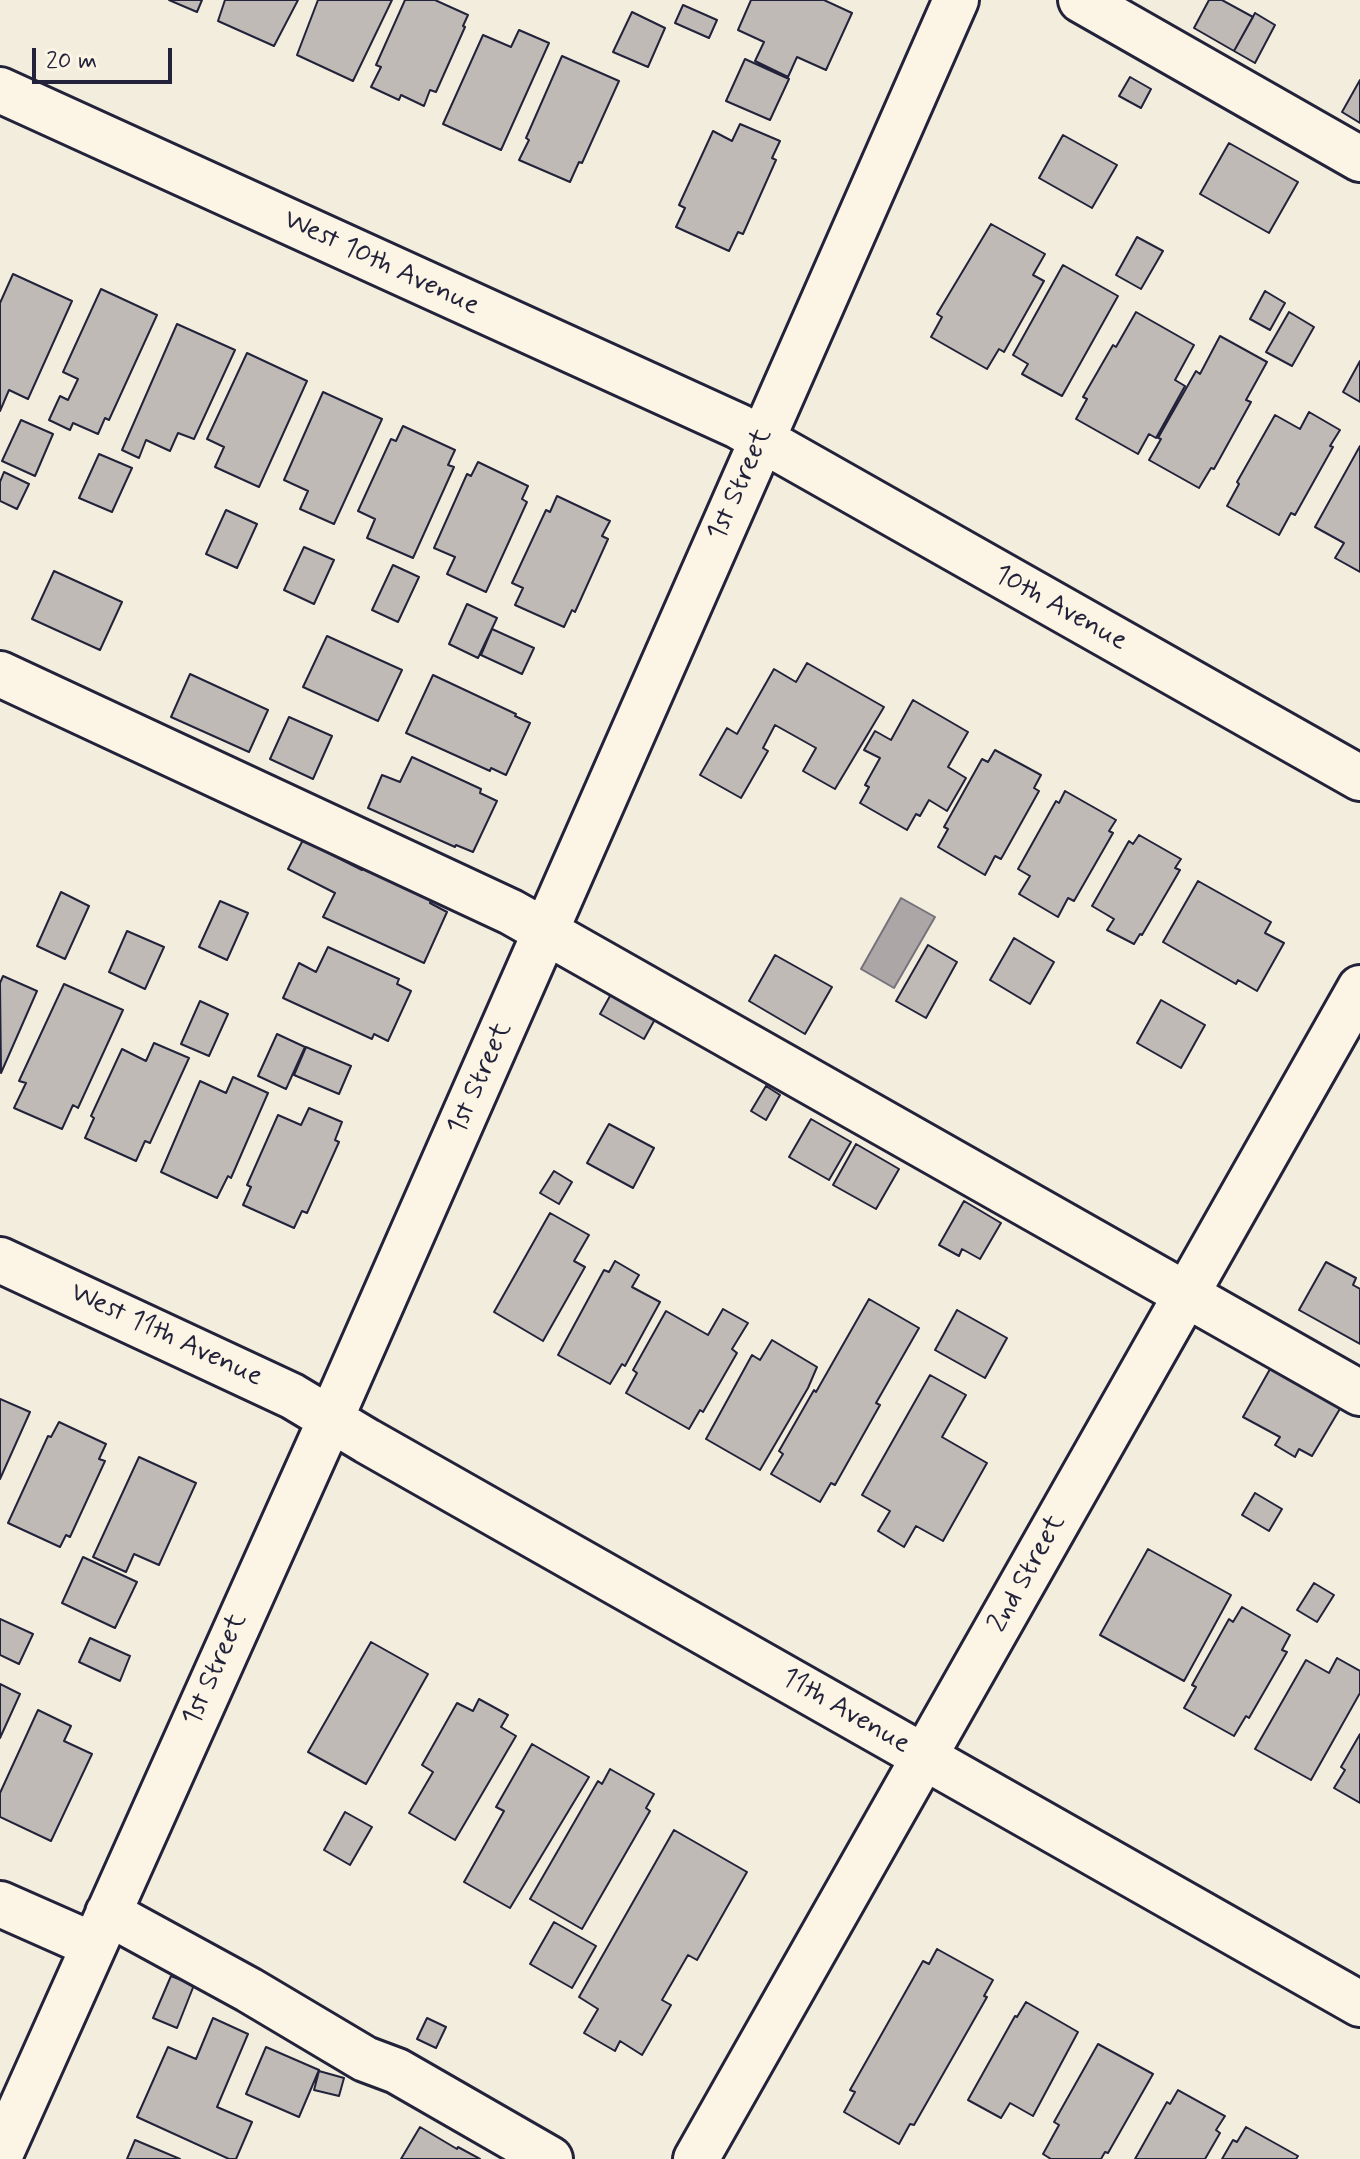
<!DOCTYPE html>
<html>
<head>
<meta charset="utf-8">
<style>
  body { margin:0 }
  #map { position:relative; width:1360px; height:2159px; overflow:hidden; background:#f3edde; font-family:Mynerve,sans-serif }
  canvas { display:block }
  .scale { position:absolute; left:32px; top:48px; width:140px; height:36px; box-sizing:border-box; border:4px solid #22223b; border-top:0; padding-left:10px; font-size:24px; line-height:28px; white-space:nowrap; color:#22223b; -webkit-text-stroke:6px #fcf5e5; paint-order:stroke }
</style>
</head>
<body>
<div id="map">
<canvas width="1360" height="2159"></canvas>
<div class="scale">20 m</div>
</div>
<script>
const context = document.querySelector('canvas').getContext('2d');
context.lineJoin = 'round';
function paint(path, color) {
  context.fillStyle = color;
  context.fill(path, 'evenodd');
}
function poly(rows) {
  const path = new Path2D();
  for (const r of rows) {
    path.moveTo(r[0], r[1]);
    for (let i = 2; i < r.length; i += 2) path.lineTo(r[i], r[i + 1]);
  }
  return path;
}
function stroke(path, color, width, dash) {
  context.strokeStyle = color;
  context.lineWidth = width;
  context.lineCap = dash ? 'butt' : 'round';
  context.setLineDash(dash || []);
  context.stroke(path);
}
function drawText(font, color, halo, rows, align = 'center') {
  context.font = font + ' Mynerve,sans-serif';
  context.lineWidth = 7;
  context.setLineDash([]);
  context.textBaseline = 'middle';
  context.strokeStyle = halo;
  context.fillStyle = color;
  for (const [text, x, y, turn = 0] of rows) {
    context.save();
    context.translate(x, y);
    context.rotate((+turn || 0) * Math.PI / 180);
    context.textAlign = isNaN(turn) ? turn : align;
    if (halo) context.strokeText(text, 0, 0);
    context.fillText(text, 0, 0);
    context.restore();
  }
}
const water = poly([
  [901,898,935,917,894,988,861,969,901,898]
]);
paint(water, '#aca7a6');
stroke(water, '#75727b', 2);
const building = poly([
  [169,0,202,0,197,12,169,0],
  [225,0,298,0,274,46,218,21,225,0],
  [318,0,392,0,353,81,297,55,318,0],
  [405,0,435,0,468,15,463,26,465,27,436,92,430,90,424,106,401,95,399,100,371,87,381,67,376,65,405,0],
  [751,0,824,0,852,13,826,70,797,57,788,77,755,61,764,42,738,30,751,0],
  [1209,0,1222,0,1253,17,1234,51,1194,28,1209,0],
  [683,5,717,20,709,38,675,23,683,5],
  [632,12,665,28,648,67,613,52,632,12],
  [1255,13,1275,25,1255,63,1234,51,1255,13],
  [519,30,549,43,501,150,443,124,483,35,511,47,519,30],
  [562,56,619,81,582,163,579,162,570,182,519,160,529,140,526,138,562,56],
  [745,59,789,79,770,120,726,101,745,59],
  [1130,77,1151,89,1141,108,1119,96,1130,77],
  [1360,80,1360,123,1342,112,1360,80],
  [740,124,780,141,772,158,776,160,743,234,738,232,729,251,676,227,685,208,679,205,713,131,732,141,740,124],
  [1063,135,1117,165,1092,208,1039,178,1063,135],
  [1229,143,1298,182,1269,233,1200,194,1229,143],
  [991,224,1045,254,1033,275,1044,281,1004,352,999,349,987,369,931,337,942,317,937,314,991,224],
  [1137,237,1163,251,1141,289,1116,275,1137,237],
  [1063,265,1118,296,1062,396,1022,374,1028,364,1013,355,1063,265],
  [13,274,72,301,28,399,9,390,0,411,0,303,13,274],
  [101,289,157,315,109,420,105,418,98,434,73,423,70,430,49,420,60,396,68,400,78,379,63,372,101,289],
  [1265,291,1285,303,1270,330,1250,319,1265,291],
  [1136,312,1194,345,1175,380,1185,386,1156,438,1149,434,1138,454,1076,419,1087,399,1083,397,1113,345,1116,347,1136,312],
  [1289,312,1314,327,1292,366,1266,352,1289,312],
  [177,324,235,350,194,439,178,433,170,451,146,440,139,458,122,450,177,324],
  [1220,336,1267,362,1246,400,1251,402,1214,469,1211,468,1199,488,1149,460,1161,439,1158,438,1196,371,1200,374,1220,336],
  [247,353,307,381,259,487,215,467,224,447,207,439,247,353],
  [1360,361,1360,402,1343,392,1360,361],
  [323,392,382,419,334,524,300,509,308,491,284,480,323,392],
  [1309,412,1340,430,1330,446,1333,447,1295,515,1291,513,1279,535,1227,506,1239,484,1237,482,1275,415,1300,429,1309,412],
  [21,420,53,434,35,476,2,461,21,420],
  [403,426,455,450,448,465,454,467,413,558,367,538,375,519,358,511,391,439,396,441,403,426],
  [1360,446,1360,572,1335,558,1344,543,1315,527,1360,446],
  [99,454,132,468,112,512,79,498,99,454],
  [478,462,528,486,522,499,527,502,486,592,447,574,455,557,434,548,467,474,471,476,478,462],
  [4,472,29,484,17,509,0,501,0,482,4,472],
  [557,496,610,521,602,536,608,539,575,612,572,610,564,627,515,605,523,588,512,583,546,510,550,512,557,496],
  [226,510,257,524,237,568,206,554,226,510],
  [304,547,334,560,314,604,284,590,304,547],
  [393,565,419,577,398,622,372,610,393,565],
  [54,571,122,602,100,650,32,619,54,571],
  [467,604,497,618,478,658,449,644,467,604],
  [492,629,534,648,522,674,481,655,492,629],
  [327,636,402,670,378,721,303,687,327,636],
  [807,663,884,707,835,789,803,771,816,748,775,725,763,748,768,751,741,798,700,775,727,728,737,734,774,669,796,682,807,663],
  [190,674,268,710,249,752,171,717,190,674],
  [433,675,516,714,515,716,530,723,506,775,491,768,490,771,406,733,433,675],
  [913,700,968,732,948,767,966,778,947,811,929,800,920,816,916,814,907,830,860,803,869,787,865,785,880,758,864,750,875,731,891,740,913,700],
  [289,717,332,736,313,779,270,759,289,717],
  [995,750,1041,775,1034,788,1039,791,1001,859,995,856,985,875,938,847,948,829,944,827,982,759,988,762,995,750],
  [412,757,481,789,480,793,497,801,473,852,456,845,455,847,368,808,382,775,400,782,412,757],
  [1065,791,1116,820,1109,831,1113,833,1074,901,1068,898,1058,917,1019,894,1030,876,1018,869,1056,801,1059,803,1065,791],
  [1139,835,1181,859,1175,868,1180,870,1142,935,1140,934,1134,944,1107,930,1114,919,1092,906,1129,841,1133,844,1139,835],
  [303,840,362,870,363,868,432,899,430,903,447,912,424,963,323,917,335,893,288,869,303,840],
  [1198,881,1271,922,1265,933,1284,943,1257,991,1238,980,1236,984,1163,942,1198,881],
  [61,892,89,906,65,959,37,946,61,892],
  [220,901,248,913,227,960,199,947,220,901],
  [127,931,164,947,145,989,109,972,127,931],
  [1014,938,1054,962,1030,1004,990,980,1014,938],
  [928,945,957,962,926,1018,896,1001,928,945],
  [328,947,399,979,397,984,411,991,388,1041,374,1034,372,1039,283,998,299,963,316,972,328,947],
  [775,955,832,987,805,1034,749,1001,775,955],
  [3,976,37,991,1,1073,0,983,3,976],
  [64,984,123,1010,78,1108,73,1105,62,1129,14,1108,26,1083,19,1081,64,984],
  [615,987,659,1012,644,1039,600,1014,615,987],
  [1161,1000,1205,1025,1181,1068,1137,1043,1161,1000],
  [200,1001,228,1014,209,1056,181,1044,200,1001],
  [277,1034,305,1047,286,1089,258,1076,277,1034],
  [154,1043,189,1058,150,1143,145,1141,136,1161,85,1138,94,1118,91,1116,122,1049,146,1061,154,1043],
  [306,1047,351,1066,339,1094,294,1075,306,1047],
  [233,1077,268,1093,231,1178,228,1176,217,1198,161,1172,200,1081,226,1093,233,1077],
  [766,1086,780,1095,766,1120,751,1111,766,1086],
  [309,1108,342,1122,335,1140,339,1142,307,1213,302,1211,294,1228,243,1205,251,1187,247,1185,278,1115,301,1125,309,1108],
  [811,1119,851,1142,829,1180,789,1157,811,1119],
  [609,1124,654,1148,633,1188,587,1163,609,1124],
  [856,1144,899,1169,876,1209,833,1185,856,1144],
  [554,1171,572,1182,559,1204,540,1193,554,1171],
  [964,1201,1001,1223,980,1259,962,1249,959,1256,939,1245,964,1201],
  [550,1213,589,1235,574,1261,585,1267,543,1341,494,1312,550,1213],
  [615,1261,639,1275,632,1287,660,1302,625,1366,622,1364,610,1384,558,1355,604,1270,609,1272,615,1261],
  [1326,1262,1356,1278,1353,1285,1360,1289,1360,1344,1299,1310,1326,1262],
  [869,1299,919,1328,876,1403,880,1405,835,1485,831,1483,820,1502,771,1474,783,1454,779,1451,814,1390,816,1392,869,1299],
  [723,1309,748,1323,732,1349,737,1353,703,1412,700,1410,689,1429,626,1393,637,1373,633,1370,666,1311,708,1335,723,1309],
  [957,1310,1007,1338,985,1378,935,1350,957,1310],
  [772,1340,817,1367,808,1388,760,1470,706,1439,752,1355,760,1360,772,1340],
  [1274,1362,1344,1402,1312,1456,1299,1449,1295,1457,1275,1445,1280,1437,1243,1417,1274,1362],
  [930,1375,966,1395,942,1437,987,1463,943,1541,916,1526,904,1547,878,1531,890,1511,862,1495,930,1375],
  [0,1399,30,1412,0,1479,0,1399],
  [59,1422,106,1444,99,1459,105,1461,70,1537,66,1535,60,1547,8,1523,48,1436,51,1437,59,1422],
  [139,1457,196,1483,159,1565,134,1554,126,1572,93,1557,139,1457],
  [1255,1493,1282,1509,1269,1531,1242,1515,1255,1493],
  [1148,1549,1231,1595,1184,1681,1100,1635,1148,1549],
  [83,1557,137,1582,115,1628,62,1603,83,1557],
  [1314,1583,1334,1595,1317,1622,1297,1610,1314,1583],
  [1242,1607,1290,1635,1282,1650,1287,1652,1249,1718,1246,1716,1234,1736,1184,1708,1196,1687,1192,1685,1229,1619,1233,1622,1242,1607],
  [0,1619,33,1634,19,1664,0,1655,0,1619],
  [90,1638,130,1656,120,1681,79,1662,90,1638],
  [371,1642,428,1674,366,1784,308,1752,371,1642],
  [1337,1658,1360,1671,1360,1693,1311,1780,1255,1749,1306,1660,1329,1673,1337,1658],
  [0,1684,20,1694,0,1738,0,1684],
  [479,1699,508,1715,501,1727,516,1736,455,1840,409,1813,433,1772,422,1765,457,1703,473,1711,479,1699],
  [38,1710,71,1726,64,1741,92,1754,51,1841,0,1817,0,1793,38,1710],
  [1360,1734,1360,1803,1334,1788,1345,1770,1341,1767,1360,1734],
  [532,1744,589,1777,510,1908,464,1882,504,1811,496,1807,532,1744],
  [610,1769,654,1794,646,1808,650,1811,582,1929,530,1899,598,1781,602,1784,610,1769],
  [345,1812,372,1827,350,1865,324,1850,345,1812],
  [674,1830,747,1872,697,1960,688,1955,662,2000,671,2005,642,2055,620,2041,615,2051,584,2033,598,2009,579,1997,674,1830],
  [554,1922,596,1946,572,1988,530,1964,554,1922],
  [937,1949,993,1980,984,1996,987,1997,914,2125,910,2124,899,2144,844,2112,855,2092,850,2090,923,1961,929,1964,937,1949],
  [171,1976,194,1985,177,2028,153,2018,171,1976],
  [1026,2002,1078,2032,1033,2116,1010,2103,1001,2118,968,2100,1015,2016,1017,2017,1026,2002],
  [213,2018,248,2034,217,2107,252,2122,236,2159,229,2159,137,2117,168,2047,196,2059,213,2018],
  [427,2018,446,2027,436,2048,417,2039,427,2018],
  [1098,2044,1153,2074,1108,2153,1105,2152,1101,2159,1051,2159,1043,2154,1059,2125,1054,2122,1098,2044],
  [266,2047,319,2070,299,2117,246,2094,266,2047],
  [319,2071,344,2078,339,2096,314,2090,319,2071],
  [1178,2090,1225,2116,1216,2130,1220,2133,1205,2159,1135,2159,1167,2102,1170,2104,1178,2090],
  [420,2127,457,2149,458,2147,480,2159,401,2159,420,2127],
  [1246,2127,1298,2156,1296,2159,1222,2159,1233,2140,1237,2142,1246,2127],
  [135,2140,180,2159,127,2159,135,2140]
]);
paint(building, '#bfbab6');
stroke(building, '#22223b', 2);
const minor = poly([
  [1081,0,1360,159],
  [0,90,738,426,1360,778],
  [0,674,511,912,1360,1393],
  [0,1260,292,1396,367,1441,1360,2004],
  [0,1904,93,1945],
  [108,1913,249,1990,365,2059,397,2071,550,2159],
  [0,2155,331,1418,956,0],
  [696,2159,1360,988]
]);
stroke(minor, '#22223b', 50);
stroke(minor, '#fcf5e5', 44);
drawText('28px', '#22223b', '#fcf5e5', [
  ["West 10th Avenue",381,264,25],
  ["1st Street",741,485,-66],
  ["10th Avenue",1060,609,29],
  ["1st Street",481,1079,-66],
  ["West 11th Avenue",166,1336,25],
  ["2nd Street",1028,1574,-61],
  ["1st Street",216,1670,-66],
  ["11th Avenue",845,1712,30]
]);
</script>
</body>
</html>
